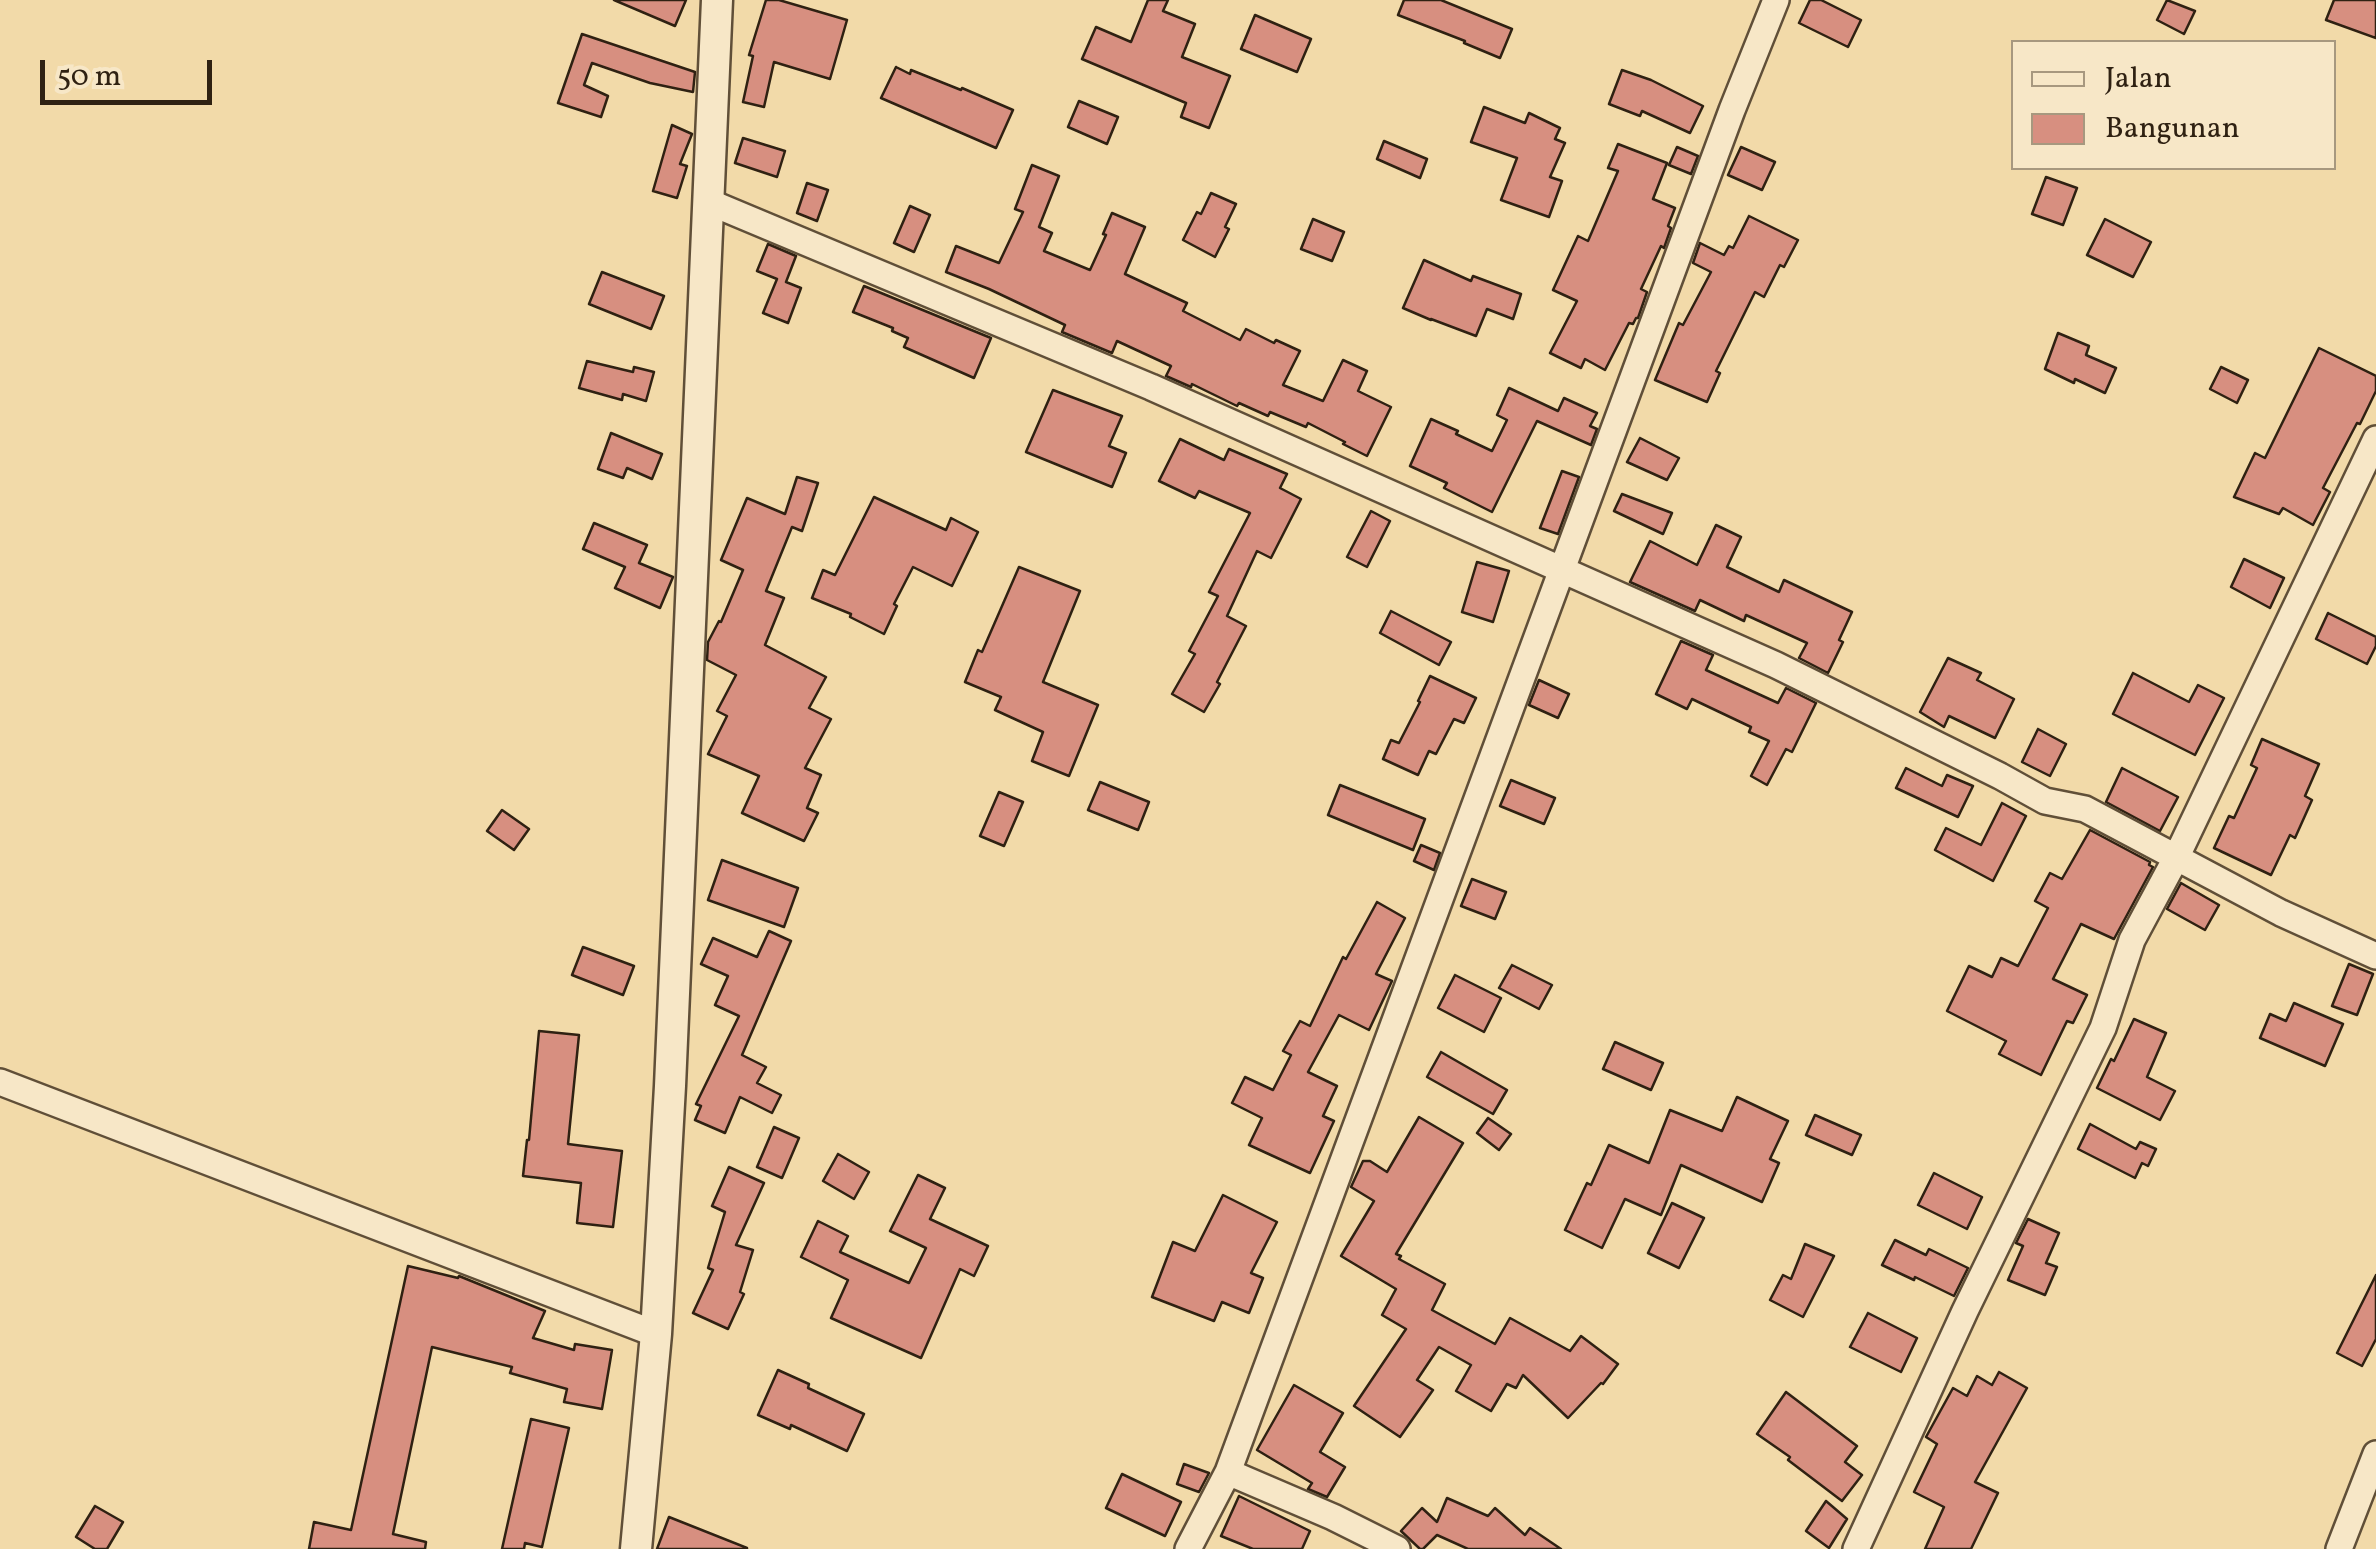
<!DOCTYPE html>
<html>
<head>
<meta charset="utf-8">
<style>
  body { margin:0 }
  #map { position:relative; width:2376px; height:1549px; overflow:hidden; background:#f2daa9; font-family:Vollkorn,serif }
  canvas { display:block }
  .legend { position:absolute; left:2011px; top:40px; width:325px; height:130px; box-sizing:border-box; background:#f7e7c7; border:2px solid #a7987f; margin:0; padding:12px 18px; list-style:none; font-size:30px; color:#2f2112 }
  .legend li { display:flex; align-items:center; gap:20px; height:50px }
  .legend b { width:50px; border:2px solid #a7987f }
  .scale { position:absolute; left:40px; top:60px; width:172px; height:45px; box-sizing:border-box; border:5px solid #2f2112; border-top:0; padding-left:12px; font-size:30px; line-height:35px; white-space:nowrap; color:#2f2112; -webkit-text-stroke:8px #f7e7c7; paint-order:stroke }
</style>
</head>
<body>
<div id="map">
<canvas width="2376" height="1549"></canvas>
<ul class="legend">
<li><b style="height:12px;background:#f7e7c7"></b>Jalan</li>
<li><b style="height:28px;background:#d78f80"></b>Bangunan</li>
</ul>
<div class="scale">50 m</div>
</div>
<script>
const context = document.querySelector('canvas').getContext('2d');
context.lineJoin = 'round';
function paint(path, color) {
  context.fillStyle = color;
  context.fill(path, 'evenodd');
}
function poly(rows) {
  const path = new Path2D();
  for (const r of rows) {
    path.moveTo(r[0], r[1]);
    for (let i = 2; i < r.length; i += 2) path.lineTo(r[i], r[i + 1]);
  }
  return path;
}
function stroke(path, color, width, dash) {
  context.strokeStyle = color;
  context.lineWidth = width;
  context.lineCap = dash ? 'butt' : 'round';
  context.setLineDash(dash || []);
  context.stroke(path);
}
const building = poly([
  [614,0,686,0,675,26,614,0],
  [766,0,779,0,847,20,830,79,774,62,764,107,743,102,753,56,749,55,766,0],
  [1148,0,1168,0,1163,11,1195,24,1182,57,1230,76,1209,128,1181,117,1186,103,1082,59,1096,27,1131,42,1148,0],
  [1404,0,1441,0,1512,29,1500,58,1464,43,1465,41,1398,15,1404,0],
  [1810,0,1821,0,1861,20,1848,47,1799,23,1810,0],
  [2167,0,2195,11,2184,34,2157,20,2167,0],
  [2334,0,2376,0,2376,38,2326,20,2334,0],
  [1255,15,1311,39,1297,72,1241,49,1255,15],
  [582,34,695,72,693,92,650,83,592,63,584,85,608,96,601,117,558,103,582,34],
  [896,67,910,74,911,70,961,90,962,88,1013,110,996,148,881,98,896,67],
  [1622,70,1651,80,1703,106,1690,133,1642,111,1640,116,1609,104,1622,70],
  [1079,101,1118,117,1107,144,1068,127,1079,101],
  [1484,107,1525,123,1529,113,1560,128,1555,139,1565,143,1550,177,1562,181,1549,217,1501,200,1517,158,1471,142,1484,107],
  [672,125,692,134,680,164,687,166,677,198,653,191,672,125],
  [743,138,785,151,777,177,735,163,743,138],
  [1384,141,1427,159,1420,178,1377,159,1384,141],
  [1618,144,1667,163,1653,199,1675,208,1668,226,1671,228,1664,248,1661,246,1641,289,1647,292,1638,318,1636,318,1633,324,1629,323,1605,370,1585,359,1581,368,1550,353,1577,301,1553,290,1578,236,1588,241,1618,171,1608,168,1618,144],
  [1677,147,1698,156,1691,174,1669,165,1677,147],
  [1741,147,1775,162,1762,190,1728,175,1741,147],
  [1032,165,1059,176,1039,227,1052,233,1044,251,1090,270,1106,235,1103,234,1112,213,1145,227,1125,274,1187,303,1183,311,1240,340,1246,329,1274,343,1276,340,1300,351,1283,385,1323,401,1343,360,1367,371,1358,391,1391,407,1367,456,1343,444,1345,442,1308,423,1306,427,1270,412,1268,416,1239,403,1237,406,1192,384,1191,387,1166,376,1171,366,1117,341,1112,353,1062,332,1065,325,989,289,946,272,956,246,999,263,1023,212,1015,209,1032,165],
  [2046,177,2077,188,2063,225,2032,214,2046,177],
  [807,183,828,190,817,221,797,213,807,183],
  [1211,193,1236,204,1225,227,1229,229,1215,257,1183,240,1197,212,1201,214,1211,193],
  [910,206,930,215,914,252,894,243,910,206],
  [1749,216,1798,240,1784,267,1780,265,1764,297,1755,292,1716,371,1720,373,1707,402,1655,380,1679,323,1683,325,1711,272,1693,263,1700,243,1724,255,1729,246,1733,248,1749,216],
  [1313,219,1344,232,1332,261,1301,249,1313,219],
  [2105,219,2151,242,2133,277,2087,255,2105,219],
  [768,244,796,256,786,282,801,288,788,323,763,313,777,279,757,271,768,244],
  [1424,260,1471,281,1473,276,1521,294,1513,319,1487,309,1476,336,1431,319,1431,320,1403,308,1424,260],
  [602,272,664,296,651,329,589,304,602,272],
  [864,286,991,338,974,378,904,347,908,338,892,331,893,328,853,312,864,286],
  [2058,333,2089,346,2086,355,2116,368,2105,393,2075,379,2074,383,2045,369,2058,333],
  [2319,348,2376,376,2376,391,2360,424,2357,423,2323,488,2330,492,2313,525,2283,508,2279,514,2234,497,2255,453,2265,458,2319,348],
  [587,361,633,372,634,367,654,372,646,401,623,394,622,400,579,388,587,361],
  [2221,367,2248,380,2237,403,2210,389,2221,367],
  [1509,388,1558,411,1564,398,1597,413,1590,426,1597,429,1591,445,1537,421,1492,512,1444,488,1447,483,1410,466,1431,419,1458,431,1456,434,1492,451,1507,420,1497,415,1509,388],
  [1053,390,1122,416,1109,446,1126,453,1112,487,1026,452,1053,390],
  [611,433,662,454,652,479,627,468,623,478,598,469,611,433],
  [1640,438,1679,458,1667,480,1627,462,1640,438],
  [1180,439,1224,460,1229,449,1287,474,1280,488,1301,499,1271,558,1257,551,1227,616,1246,626,1217,682,1220,684,1204,712,1172,694,1195,654,1189,651,1218,596,1209,592,1250,513,1199,491,1195,498,1159,481,1180,439],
  [1562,471,1579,477,1558,534,1540,528,1562,471],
  [797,477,818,483,802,531,792,527,766,591,784,598,765,645,826,677,809,708,831,719,805,768,821,775,807,808,818,813,804,841,742,813,759,776,708,754,727,716,717,711,736,675,707,660,708,642,719,621,721,622,743,570,721,560,747,498,785,514,797,477],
  [1622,494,1672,513,1663,534,1614,511,1622,494],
  [874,497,946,530,951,518,978,532,952,586,913,567,894,604,897,606,884,634,850,617,851,614,812,598,823,570,835,575,874,497],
  [1371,511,1390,521,1367,567,1347,557,1371,511],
  [594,523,647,545,639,563,673,577,660,608,615,588,625,567,583,549,594,523],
  [1716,525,1741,537,1727,567,1779,592,1784,580,1852,612,1839,640,1843,642,1828,673,1799,658,1807,643,1746,615,1744,621,1700,600,1695,611,1630,582,1650,541,1697,565,1716,525],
  [2244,559,2284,578,2270,608,2231,587,2244,559],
  [1477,562,1509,571,1493,622,1462,612,1477,562],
  [1019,567,1080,591,1043,682,1098,705,1069,776,1032,761,1043,732,995,710,1001,697,965,682,978,650,982,652,1019,567],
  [1391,611,1451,642,1439,665,1380,633,1391,611],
  [2328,613,2376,637,2376,646,2367,664,2316,639,2328,613],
  [1681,641,1713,655,1706,670,1778,703,1786,688,1816,703,1792,752,1786,749,1767,785,1751,776,1769,741,1749,732,1751,727,1692,699,1687,709,1656,694,1681,641],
  [1948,658,1981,673,1977,680,2014,699,1995,738,1949,716,1944,727,1920,712,1948,658],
  [2133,673,2189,702,2198,685,2224,698,2195,755,2113,714,2133,673],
  [1430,676,1476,698,1464,723,1454,719,1436,754,1429,751,1418,775,1383,759,1391,740,1399,743,1420,702,1418,701,1430,676],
  [1539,680,1569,694,1558,718,1529,705,1539,680],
  [2038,729,2066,744,2050,776,2022,762,2038,729],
  [2262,739,2319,764,2305,796,2312,800,2295,838,2290,835,2271,875,2214,848,2229,816,2234,818,2257,768,2251,765,2262,739],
  [1906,768,1942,786,1947,775,1973,786,1958,817,1896,788,1906,768],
  [2122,768,2178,797,2160,831,2106,802,2122,768],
  [1511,780,1555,798,1544,824,1500,806,1511,780],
  [1100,782,1149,802,1138,830,1088,810,1100,782],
  [1340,785,1425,819,1413,850,1328,815,1340,785],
  [999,792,1023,802,1004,846,980,836,999,792],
  [2002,803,2026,816,1993,881,1935,850,1946,828,1981,845,2002,803],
  [502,810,529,829,514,850,487,831,502,810],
  [2090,830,2150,862,2149,865,2153,867,2114,939,2081,924,2053,979,2087,995,2073,1023,2067,1021,2041,1075,1999,1054,2006,1041,1947,1011,1969,966,1992,977,2001,958,2018,966,2048,908,2035,901,2050,873,2062,879,2090,830],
  [1421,845,1440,853,1434,870,1414,861,1421,845],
  [722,860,798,888,784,927,708,900,722,860],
  [1472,879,1506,892,1495,919,1461,906,1472,879],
  [2181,883,2219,905,2205,930,2167,909,2181,883],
  [1377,902,1405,918,1376,974,1392,981,1369,1030,1339,1015,1308,1072,1337,1086,1323,1116,1334,1121,1310,1173,1249,1145,1262,1118,1232,1103,1245,1077,1273,1090,1291,1055,1283,1051,1300,1021,1310,1026,1343,957,1346,959,1377,902],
  [769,931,791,941,742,1055,766,1067,757,1083,781,1095,772,1113,740,1097,725,1133,695,1120,701,1106,696,1104,739,1016,715,1005,728,976,701,964,713,938,757,957,769,931],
  [583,947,634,966,623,995,572,975,583,947],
  [2349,964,2373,974,2357,1015,2332,1006,2349,964],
  [1512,965,1552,985,1539,1009,1499,988,1512,965],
  [1455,975,1501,998,1484,1032,1438,1008,1455,975],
  [2294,1003,2343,1024,2325,1066,2260,1038,2270,1014,2286,1021,2294,1003],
  [2134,1019,2166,1033,2147,1077,2175,1091,2160,1120,2097,1088,2111,1059,2114,1061,2134,1019],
  [539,1031,579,1035,568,1144,622,1151,613,1227,577,1223,581,1183,523,1176,527,1140,529,1140,539,1031],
  [1615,1042,1663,1063,1651,1090,1603,1069,1615,1042],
  [1441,1052,1507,1090,1493,1114,1427,1077,1441,1052],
  [1737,1097,1788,1121,1770,1159,1779,1163,1762,1202,1681,1165,1661,1215,1625,1199,1602,1248,1565,1230,1587,1183,1591,1185,1609,1145,1649,1163,1670,1110,1722,1131,1737,1097],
  [1815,1115,1861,1135,1852,1155,1806,1135,1815,1115],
  [1419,1117,1463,1143,1396,1254,1401,1256,1399,1259,1445,1284,1432,1310,1495,1344,1510,1318,1570,1351,1581,1336,1618,1364,1603,1384,1601,1383,1568,1418,1523,1375,1516,1388,1507,1384,1491,1411,1456,1391,1471,1365,1439,1347,1417,1380,1433,1390,1400,1437,1354,1406,1406,1329,1382,1315,1396,1289,1341,1256,1374,1201,1351,1187,1363,1161,1370,1161,1387,1172,1419,1117],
  [1488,1118,1511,1134,1499,1150,1477,1133,1488,1118],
  [2090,1124,2136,1149,2140,1142,2156,1149,2148,1166,2142,1163,2135,1178,2078,1149,2090,1124],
  [774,1127,799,1138,782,1178,757,1167,774,1127],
  [838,1154,869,1172,854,1199,823,1181,838,1154],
  [729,1167,764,1183,736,1245,753,1250,740,1292,744,1294,728,1329,693,1313,713,1270,708,1268,725,1212,712,1206,729,1167],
  [1934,1173,1982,1197,1967,1229,1918,1205,1934,1173],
  [918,1175,945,1188,930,1219,988,1246,974,1276,960,1269,921,1358,831,1318,848,1280,801,1257,818,1221,848,1236,840,1252,909,1283,926,1248,890,1231,918,1175],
  [1223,1195,1277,1222,1251,1273,1263,1278,1249,1313,1222,1302,1214,1321,1152,1297,1173,1242,1195,1251,1223,1195],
  [1672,1203,1704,1218,1679,1268,1648,1253,1672,1203],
  [2028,1219,2059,1233,2046,1263,2057,1267,2045,1295,2008,1280,2023,1246,2016,1243,2028,1219],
  [1895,1240,1926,1255,1929,1249,1968,1268,1954,1296,1915,1277,1914,1280,1882,1265,1895,1240],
  [1805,1244,1834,1256,1803,1317,1770,1300,1783,1275,1791,1279,1805,1244],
  [408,1266,458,1278,459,1276,545,1311,533,1338,574,1350,575,1344,612,1350,602,1409,564,1402,567,1389,510,1373,512,1367,432,1347,393,1534,426,1542,425,1549,309,1549,314,1522,351,1530,408,1266],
  [2376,1275,2376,1339,2362,1366,2337,1353,2376,1275],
  [1868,1313,1917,1338,1901,1372,1850,1347,1868,1313],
  [778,1370,809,1384,808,1388,864,1414,847,1451,791,1425,790,1429,758,1415,778,1370],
  [1999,1372,2027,1388,1975,1482,1998,1493,1971,1549,1925,1549,1944,1507,1914,1492,1937,1444,1926,1437,1953,1388,1967,1396,1977,1376,1992,1385,1999,1372],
  [1294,1385,1343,1413,1320,1452,1345,1467,1327,1497,1308,1489,1312,1483,1257,1450,1294,1385],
  [1786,1392,1857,1446,1845,1462,1862,1475,1842,1501,1788,1460,1790,1457,1757,1434,1786,1392],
  [531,1419,569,1428,542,1547,525,1543,524,1549,502,1549,531,1419],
  [1184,1464,1209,1473,1199,1492,1177,1484,1184,1464],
  [1122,1474,1181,1502,1165,1536,1106,1508,1122,1474],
  [1239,1496,1310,1531,1302,1549,1253,1549,1221,1536,1239,1496],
  [1447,1498,1488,1516,1495,1508,1525,1535,1530,1528,1561,1549,1468,1549,1437,1535,1423,1549,1420,1549,1401,1531,1422,1508,1437,1522,1447,1498],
  [1826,1501,1847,1519,1829,1548,1806,1531,1826,1501],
  [95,1506,123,1522,107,1549,95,1549,76,1537,95,1506],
  [669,1517,747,1548,747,1549,657,1549,669,1517]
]);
paint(building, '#d78f80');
stroke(building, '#2f2112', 2.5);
const minor = poly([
  [709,202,1151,387,1776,665,2000,776,2045,801,2085,809,2281,913,2376,956],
  [0,1082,656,1334],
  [1228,1472,1333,1517,1397,1549],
  [1188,1549,1228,1472,1732,110,1776,0],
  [1856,1549,1965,1311,2103,1028,2132,940,2176,858,2376,439],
  [2339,1549,2376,1454]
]);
const tertiary = poly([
  [636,1549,656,1334,670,1086,717,0]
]);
stroke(minor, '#604f38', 30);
stroke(tertiary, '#604f38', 35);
stroke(minor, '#f7e7c7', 25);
stroke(tertiary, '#f7e7c7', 30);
</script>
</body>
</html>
